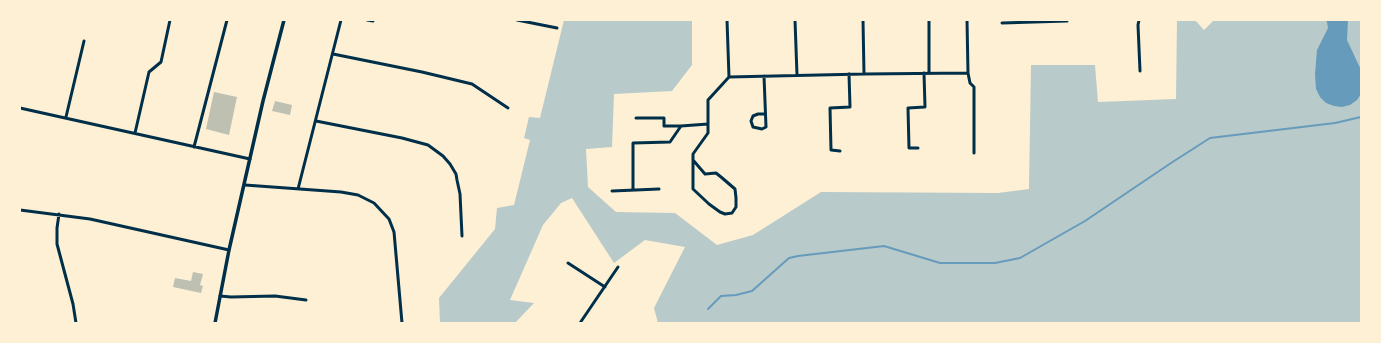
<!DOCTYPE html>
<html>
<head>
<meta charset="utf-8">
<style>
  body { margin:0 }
  #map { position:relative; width:1381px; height:343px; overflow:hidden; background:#fdf0d5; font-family:Signika,sans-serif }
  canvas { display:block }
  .frame { position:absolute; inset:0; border:21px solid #fdf0d5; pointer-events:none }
</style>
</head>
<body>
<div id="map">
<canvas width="1381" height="343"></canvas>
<div class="frame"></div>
</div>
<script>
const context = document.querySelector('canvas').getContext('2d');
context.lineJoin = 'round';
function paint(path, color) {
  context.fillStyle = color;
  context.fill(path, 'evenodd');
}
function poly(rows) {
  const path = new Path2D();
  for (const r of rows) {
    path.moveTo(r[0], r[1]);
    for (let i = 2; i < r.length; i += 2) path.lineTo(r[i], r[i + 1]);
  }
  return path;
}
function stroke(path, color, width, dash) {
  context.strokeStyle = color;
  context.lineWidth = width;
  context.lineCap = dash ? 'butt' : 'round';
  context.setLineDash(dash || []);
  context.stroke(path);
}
paint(poly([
  [564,20,692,20,692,65,672,91,614,94,612,147,586,149,588,187,616,212,675,213,717,245,753,235,821,192,998,193,1029,189,1031,65,1095,65,1098,102,1176,99,1177,20,1195,20,1204,30,1214,20,1361,20,1361,323,658,323,654,308,685,247,645,240,614,263,572,198,561,203,543,225,510,300,534,303,515,323,440,323,439,298,495,229,497,208,514,205,530,140,524,138,529,117,540,118]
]), '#b9caca');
paint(poly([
  [1325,20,1348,20,1347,40,1361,70,1361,94,1357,100,1350,105,1342,107,1334,106,1326,103,1320,97,1316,89,1315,74,1317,50,1328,28,1327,22]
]), '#669bbc');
stroke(poly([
  [708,309,721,296,736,295,752,291,789,258,798,256,884,246,940,263,995,263,1020,258,1085,221,1171,163,1210,138,1335,123,1361,117]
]), '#669bbc', 2);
paint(poly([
  [214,92,237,97,229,135,206,129],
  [275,101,292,105,290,115,272,111],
  [193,272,203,274,200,285,203,286,201,293,173,287,175,278,191,281]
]), '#bec0b2');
stroke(poly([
  [367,20,373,21],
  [517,20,557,28],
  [727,20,729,77],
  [795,20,797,75],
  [863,20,864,74],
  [929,20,929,73],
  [967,20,968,73,970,83,974,87,974,153],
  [1139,20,1138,25,1140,71],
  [1002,23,1067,21],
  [333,54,422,72,472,84,508,108],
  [764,76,766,127,762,129,753,127,751,121,753,116,758,114,765,114],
  [20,108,250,159],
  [66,117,84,41],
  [636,118,664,118,664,126,681,126],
  [316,121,402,138,428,145,443,156,450,164,456,174,457,180,460,194,462,236],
  [135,133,149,72,161,62,170,20],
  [194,147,227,20],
  [918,148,909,148,908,108,925,107,924,73],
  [840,151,831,150,830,108,850,107,849,74],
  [693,160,705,174,716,173,721,177,735,189,736,198,736,207,732,213,725,214,720,212,709,204,693,189,693,154,708,133,708,100,729,77,864,74,968,73],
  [245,185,341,192,358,195,374,203,389,219,394,232,402,323],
  [298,189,341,20],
  [633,190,633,143,670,142,681,126,708,124],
  [612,191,659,189],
  [20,210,90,219,229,250],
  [59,214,57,228,57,244,73,304,76,323],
  [568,263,605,287],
  [220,296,231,297,275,296,306,300],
  [580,323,618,267]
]), '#003049', 3);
stroke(poly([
  [215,323,229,250,263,101,284,20]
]), '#003049', 3.5);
</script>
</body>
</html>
